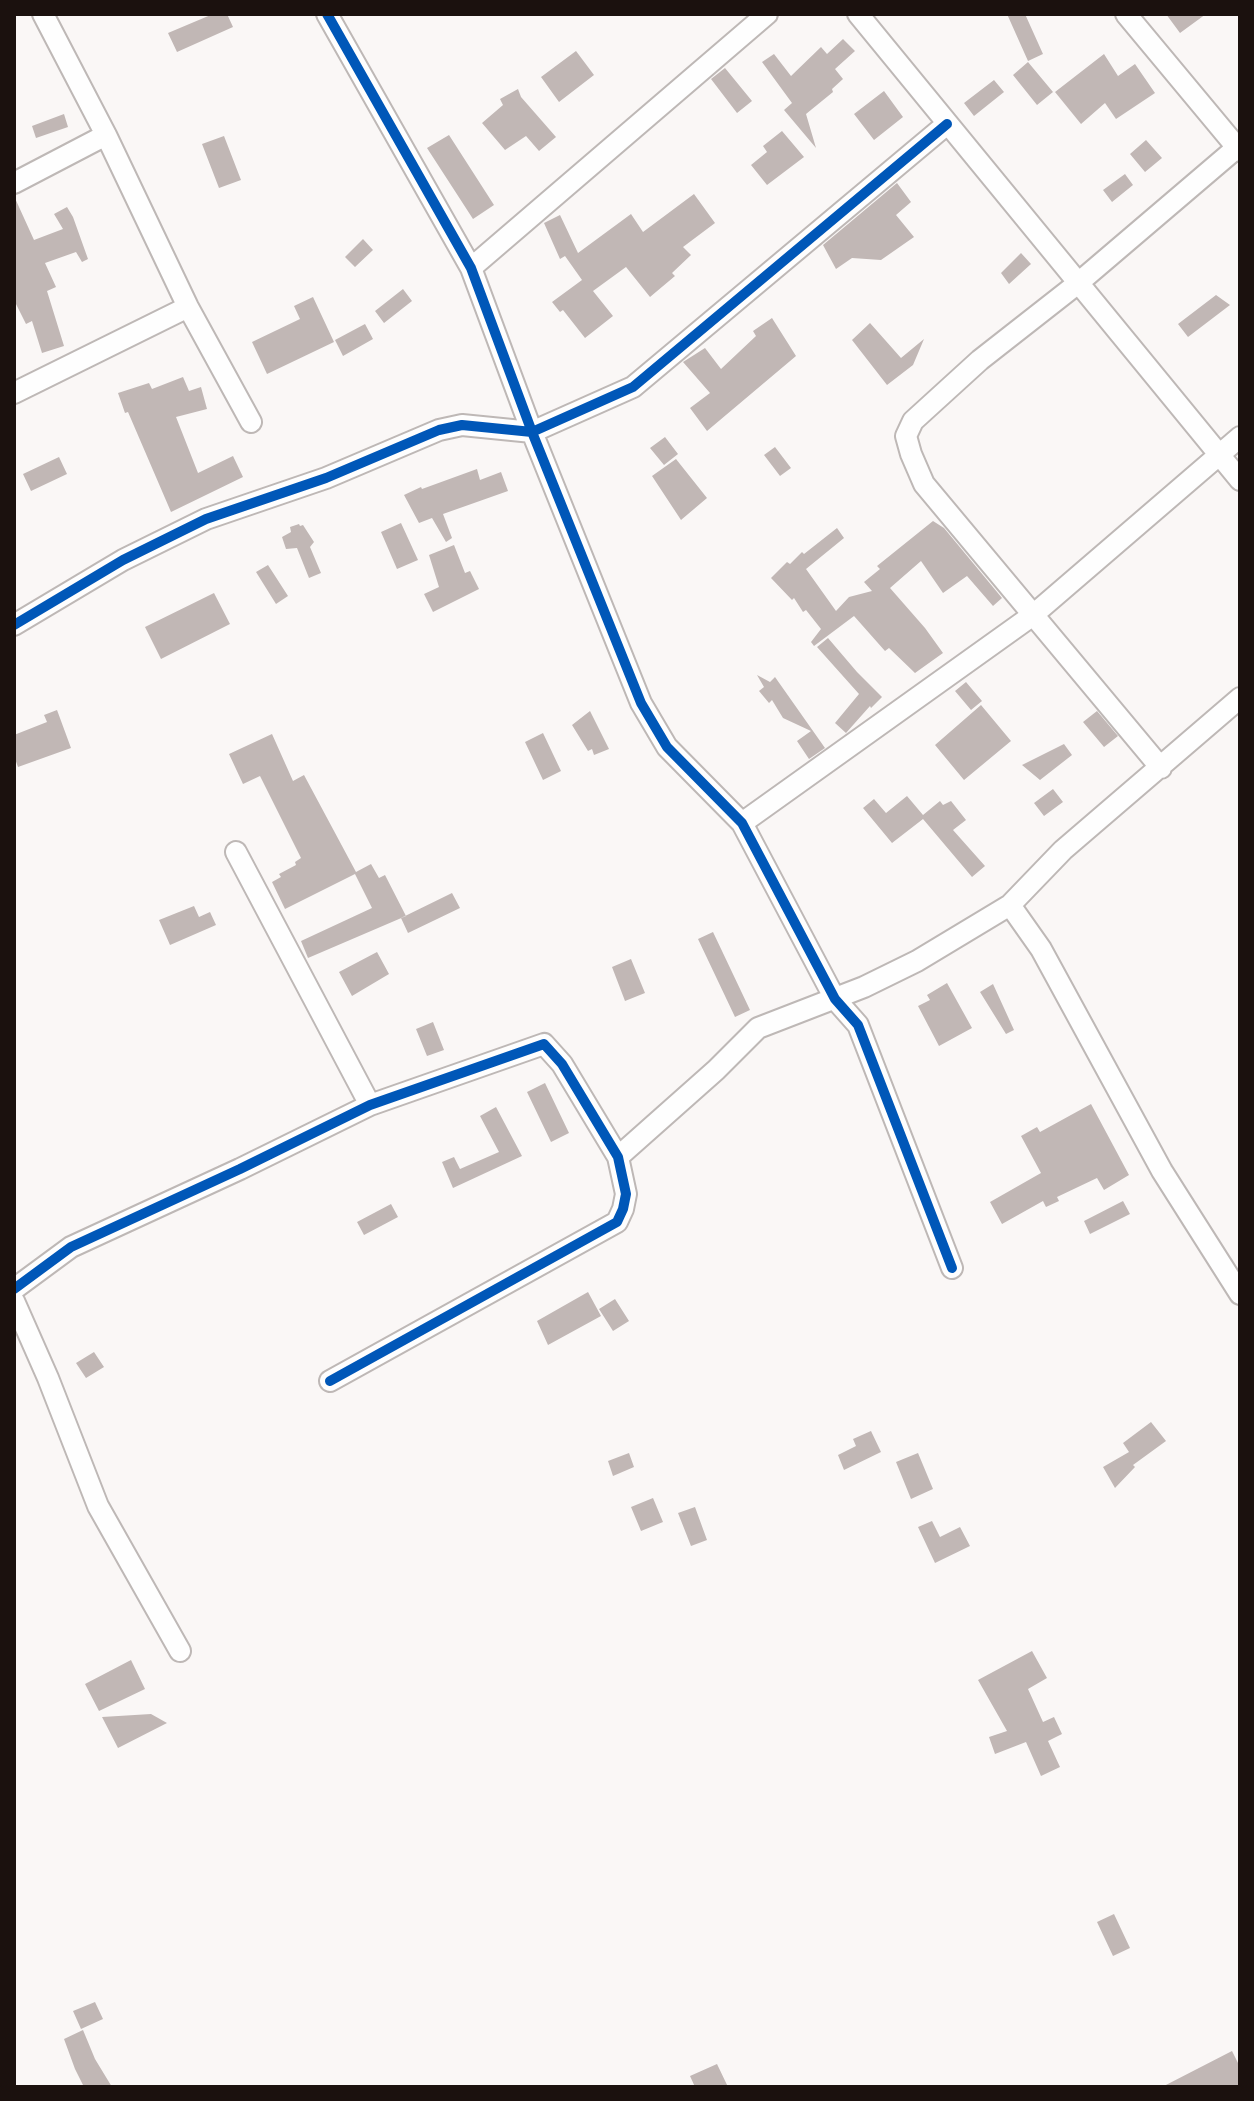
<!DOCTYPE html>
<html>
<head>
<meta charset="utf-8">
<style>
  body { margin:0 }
  #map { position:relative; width:1254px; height:2101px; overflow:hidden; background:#faf7f6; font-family:"Varela Round",sans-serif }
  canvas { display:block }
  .frame { position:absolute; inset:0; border:16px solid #1b110e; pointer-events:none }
</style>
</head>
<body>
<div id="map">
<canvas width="1254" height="2101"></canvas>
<div class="frame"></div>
</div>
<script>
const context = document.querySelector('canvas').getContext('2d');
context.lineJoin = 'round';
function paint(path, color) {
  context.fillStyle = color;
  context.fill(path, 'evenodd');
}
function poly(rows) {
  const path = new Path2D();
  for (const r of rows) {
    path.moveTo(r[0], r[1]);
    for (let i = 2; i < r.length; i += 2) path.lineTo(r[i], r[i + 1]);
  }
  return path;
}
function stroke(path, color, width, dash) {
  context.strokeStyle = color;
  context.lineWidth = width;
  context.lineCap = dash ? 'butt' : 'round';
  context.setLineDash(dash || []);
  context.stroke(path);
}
paint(poly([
  [213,14,227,14,233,27,177,52,168,33],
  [1007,14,1025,14,1043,54,1028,61],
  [1166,14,1206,14,1180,33],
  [843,39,855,51,835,69,843,79,832,89,833,92,806,114,816,148,784,110,792,103,762,62,774,54,791,76,821,47,827,54],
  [576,51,594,75,559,102,541,77],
  [1104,54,1118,76,1135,64,1155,93,1116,119,1105,103,1081,124,1055,92],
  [1028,62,1053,92,1037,105,1013,75],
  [725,68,752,101,737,113,711,79],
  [994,80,1004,92,974,116,964,103],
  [518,89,521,97,556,137,539,151,526,136,505,150,482,123,503,105,500,99],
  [884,91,903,117,874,140,854,114],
  [64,114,68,127,36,138,32,126],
  [782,131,804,157,767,185,751,165,767,152,763,146],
  [449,135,494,205,473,219,427,148],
  [224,136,241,180,219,188,202,144],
  [1146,140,1162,158,1145,172,1130,154],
  [1125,174,1133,185,1112,202,1103,190],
  [897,183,911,202,896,215,914,237,881,260,852,258,836,269,823,245],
  [694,194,715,223,683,247,691,255,672,273,675,276,650,297,626,267,593,291,613,316,585,338,563,310,560,312,552,302,582,280,565,256,560,259,544,223,560,215,578,253,631,214,643,232],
  [14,196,34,240,63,229,54,214,67,207,73,217,88,259,82,262,76,252,45,263,56,287,47,291,64,346,42,353,32,321,26,324,14,300],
  [363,239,373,250,355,267,345,257],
  [1021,253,1031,264,1009,284,1001,273],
  [403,289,412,301,384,323,375,311],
  [1216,295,1230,305,1188,337,1178,324],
  [313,297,334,342,267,374,252,342,300,319,294,306],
  [772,318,796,356,707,431,690,408,710,393,683,362,705,348,721,369,756,336,753,331],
  [870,323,901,358,924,339,913,365,887,385,852,340],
  [365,324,373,339,343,356,335,340],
  [183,377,189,391,201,387,207,409,176,417,198,473,233,456,243,477,171,512,128,412,125,413,118,393,149,383,152,389],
  [665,437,678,454,664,465,650,448],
  [775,447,791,468,780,476,764,455],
  [59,457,67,474,31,491,23,474],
  [676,459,707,498,681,520,652,476],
  [477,469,480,480,501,472,508,491,443,514,452,538,446,542,432,518,419,523,404,495,421,487,422,489],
  [933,521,944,528,1002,598,993,606,967,576,943,593,921,561,890,588,925,628,943,653,915,673,889,648,885,651,854,616,814,646,811,642,821,629,806,610,803,612,794,598,792,600,771,578,787,562,790,564,802,552,804,554,837,528,844,538,806,569,836,611,849,597,872,591,864,582,880,569,877,566],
  [401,523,418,560,397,569,381,532],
  [299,524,300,526,303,525,314,542,310,547,321,573,309,578,297,548,286,549,282,537,291,532,290,527],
  [454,545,465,573,470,571,479,589,433,612,424,594,439,587,429,555],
  [268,565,288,596,276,604,256,572],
  [214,593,230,624,161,659,145,627],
  [828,638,857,672,882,697,871,708,870,706,846,733,835,723,859,694,817,647],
  [757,675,770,682,775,677,825,748,809,759,797,741,811,731,783,718,772,700,769,703,759,691,764,687],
  [966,682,982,701,971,710,955,691],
  [981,705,1011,741,964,780,935,745],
  [57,710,71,748,18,767,14,756,14,735,47,722,44,715],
  [590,711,609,749,594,755,592,749,588,751,572,725],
  [1097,711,1118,736,1104,747,1083,722],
  [543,733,561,771,543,780,525,742],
  [272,734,293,781,304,775,356,872,371,864,379,878,385,875,406,916,308,958,301,941,372,908,355,874,285,909,272,882,281,877,279,874,296,865,295,862,301,858,260,776,243,784,229,754],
  [1064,744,1072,755,1040,780,1022,765],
  [1053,789,1063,802,1044,816,1034,803],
  [907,796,923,815,940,801,943,805,951,801,966,820,953,830,985,866,972,877,923,819,892,843,863,808,874,799,886,813],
  [452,893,460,908,408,933,401,918],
  [194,906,199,917,210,912,216,925,170,945,159,920],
  [713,932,750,1010,735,1017,698,939],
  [377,952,389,974,352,996,339,972],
  [631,959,645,993,625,1001,612,967],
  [947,983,972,1028,939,1046,918,1006,930,1000,927,995],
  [993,984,1014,1030,1006,1034,980,992],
  [433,1022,444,1050,427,1056,416,1029],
  [545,1083,569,1133,551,1142,527,1092],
  [1091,1104,1129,1175,1104,1190,1097,1178,1057,1197,1059,1201,1046,1207,1043,1201,1002,1224,990,1202,1041,1173,1021,1136,1037,1127,1040,1132],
  [496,1107,522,1156,453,1188,442,1162,454,1157,460,1169,499,1152,480,1116],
  [1123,1201,1130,1214,1090,1234,1084,1221],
  [391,1204,398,1217,364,1235,357,1222],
  [588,1292,601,1316,548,1345,537,1321],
  [615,1299,629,1321,613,1331,599,1309],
  [94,1352,104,1367,86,1378,76,1363],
  [1151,1422,1166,1441,1133,1465,1135,1467,1115,1488,1103,1467,1129,1452,1123,1443],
  [871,1431,881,1452,844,1470,838,1455,856,1446,853,1439],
  [629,1453,634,1467,613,1476,608,1461],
  [918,1453,933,1489,911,1499,896,1462],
  [653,1498,663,1522,641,1531,631,1507],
  [695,1507,707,1540,691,1546,678,1513],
  [932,1521,940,1537,960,1527,970,1546,935,1563,918,1527],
  [1032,1651,1047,1678,1028,1689,1043,1722,1054,1717,1062,1734,1048,1741,1060,1767,1041,1776,1026,1742,995,1754,989,1737,1007,1731,978,1680],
  [131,1660,145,1689,99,1711,85,1684],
  [151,1714,167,1723,118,1748,102,1717],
  [1114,1914,1130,1948,1113,1956,1097,1922],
  [95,2002,103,2019,81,2029,73,2011],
  [83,2030,95,2059,112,2087,84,2087,75,2069,64,2039],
  [1232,2051,1240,2067,1240,2084,1234,2087,1162,2087],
  [717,2064,728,2087,695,2087,690,2076]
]), '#c1b7b5');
const minor = poly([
  [43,14,106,135,188,307,251,422],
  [327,14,471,268,532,432,641,703,667,747,742,823,835,999,858,1025,952,1268],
  [858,14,1240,480],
  [1126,14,1240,151],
  [14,183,106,135],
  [471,268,767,14],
  [14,393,188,307],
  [14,625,123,560,206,519,326,478,439,430,462,425,532,432,633,387,947,124],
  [1161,768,924,484,911,454,906,436,913,421,980,360,1077,284,1240,145],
  [742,823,1033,615,1240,437],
  [236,852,370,1105],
  [1010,905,1041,949,1162,1171,1240,1294],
  [618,1157,716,1070,758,1028,864,987,917,961,1010,905,1063,850,1240,698],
  [14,1289,71,1247,240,1169,370,1105,544,1044,562,1064,618,1157,626,1194,623,1209,617,1222,330,1381],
  [14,1301,48,1378,98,1506,180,1651]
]);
stroke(minor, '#beb8b6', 24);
stroke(minor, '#fefefe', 20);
stroke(poly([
  [327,14,471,268,532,432,641,703,667,747,742,823,835,999,858,1025,952,1268],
  [14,625,123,560,206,519,326,478,439,430,462,425,532,432,633,387,947,124],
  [14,1289,71,1247,240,1169,370,1105,544,1044,562,1064,618,1157,626,1194,623,1209,617,1222,330,1381]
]), '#0057b8', 10);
</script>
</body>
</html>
